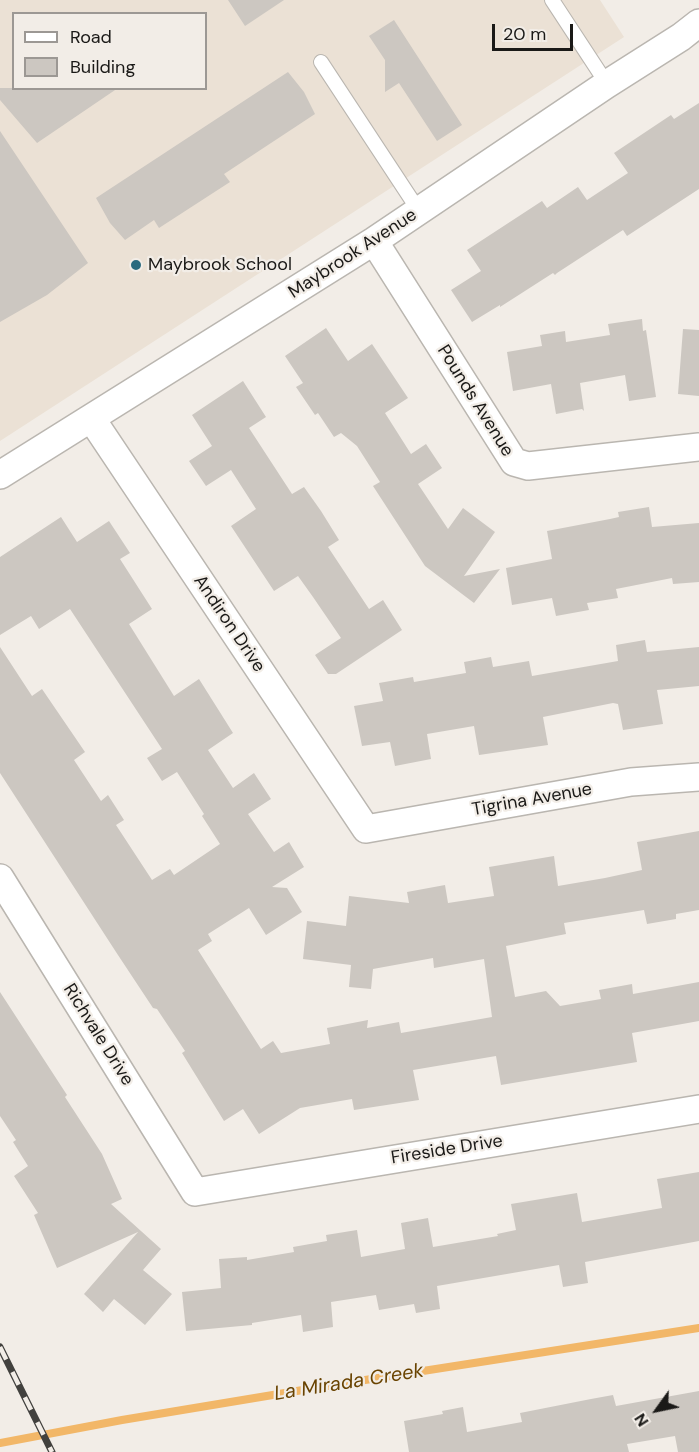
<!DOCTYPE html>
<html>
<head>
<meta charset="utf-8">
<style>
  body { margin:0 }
  #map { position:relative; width:699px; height:1452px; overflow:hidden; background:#f2ede7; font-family:"DM Sans",sans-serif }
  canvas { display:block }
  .legend { position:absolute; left:12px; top:12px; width:195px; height:78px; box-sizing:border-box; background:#f2ede7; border:2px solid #9c9894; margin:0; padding:8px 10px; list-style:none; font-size:18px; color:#1a1917 }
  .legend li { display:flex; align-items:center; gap:12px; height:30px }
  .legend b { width:30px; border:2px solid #9c9894 }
  .north { position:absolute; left:627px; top:1380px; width:60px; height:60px; -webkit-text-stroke:4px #f2ede7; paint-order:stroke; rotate:237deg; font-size:16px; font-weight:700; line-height:24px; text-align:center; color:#1a1917 }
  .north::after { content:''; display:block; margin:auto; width:21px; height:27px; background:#1a1917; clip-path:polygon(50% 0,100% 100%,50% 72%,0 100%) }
  .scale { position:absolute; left:492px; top:24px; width:81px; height:27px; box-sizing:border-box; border:3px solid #1a1917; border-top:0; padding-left:8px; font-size:18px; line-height:21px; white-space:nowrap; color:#1a1917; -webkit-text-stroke:4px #f2ede7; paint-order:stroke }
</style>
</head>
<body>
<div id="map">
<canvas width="699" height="1452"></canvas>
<ul class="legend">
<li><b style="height:8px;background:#fff"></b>Road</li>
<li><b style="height:16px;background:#ccc7c1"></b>Building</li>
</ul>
<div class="north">N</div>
<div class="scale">20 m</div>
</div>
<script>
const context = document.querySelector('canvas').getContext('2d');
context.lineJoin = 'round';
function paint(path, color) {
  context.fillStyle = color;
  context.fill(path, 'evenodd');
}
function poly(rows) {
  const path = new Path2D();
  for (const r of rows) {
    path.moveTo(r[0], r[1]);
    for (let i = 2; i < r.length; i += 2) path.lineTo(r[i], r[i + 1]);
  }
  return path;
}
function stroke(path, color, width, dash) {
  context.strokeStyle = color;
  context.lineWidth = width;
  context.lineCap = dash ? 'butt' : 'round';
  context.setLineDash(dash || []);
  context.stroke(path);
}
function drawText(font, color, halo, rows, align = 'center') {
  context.font = font + ' "DM Sans",sans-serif';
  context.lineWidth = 4.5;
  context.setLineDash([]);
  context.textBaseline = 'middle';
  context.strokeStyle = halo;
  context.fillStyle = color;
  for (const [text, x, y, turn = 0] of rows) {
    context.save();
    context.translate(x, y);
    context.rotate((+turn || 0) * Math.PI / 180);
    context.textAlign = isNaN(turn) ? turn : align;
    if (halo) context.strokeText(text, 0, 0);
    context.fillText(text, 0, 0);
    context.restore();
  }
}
paint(poly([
  [0,0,600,0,624,37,0,441],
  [14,14,206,14,206,88,14,88]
]), '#ebe1d5');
stroke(poly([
  [0,1443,122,1420,333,1385,699,1328]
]), '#f2b768', 8);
paint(poly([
  [228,0,284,0,245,26],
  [394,20,462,125,437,141,399,83,385,92,385,60,369,36],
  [288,72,304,92,315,114,224,174,230,182,159,228,154,220,125,240,110,223,96,198],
  [0,88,118,88,37,143,0,100],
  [699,103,699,189,627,236,623,230,557,273,555,275,553,273,500,307,500,305,472,322,451,290,481,271,467,250,542,201,547,208,578,187,587,200,628,173,614,153,671,115,674,119],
  [0,131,88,263,47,295,0,322],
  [642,319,643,331,646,330,656,397,629,401,625,375,580,383,584,411,582,409,556,414,551,384,513,391,507,352,542,346,540,335,565,331,566,342,610,335,608,324],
  [326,328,348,361,372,344,408,398,385,413,411,454,426,444,442,468,418,484,448,529,463,508,495,532,464,576,500,569,474,603,425,566,373,486,380,482,357,446,341,433,334,437,318,413,315,415,296,387,303,383,285,356],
  [683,329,699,330,699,396,678,394],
  [243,381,266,417,249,428,292,494,304,487,321,511,339,540,328,547,369,609,383,600,402,630,336,674,328,674,315,655,341,638,313,597,298,576,274,591,231,526,256,509,231,470,206,486,189,461,212,446,192,415],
  [649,507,652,527,699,523,699,582,673,584,672,578,616,589,618,598,587,603,589,610,556,616,552,598,512,605,506,568,552,559,547,531,610,519,619,517,618,512],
  [61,517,77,542,109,521,130,553,120,559,152,609,129,624,174,696,199,679,233,733,208,750,233,788,254,773,271,799,248,814,274,852,289,842,304,867,272,887,287,888,302,912,266,935,249,908,208,934,212,941,198,950,261,1049,273,1041,281,1053,330,1044,327,1028,368,1020,367,1028,399,1022,401,1033,492,1017,484,959,434,968,433,958,373,969,371,989,349,987,351,965,303,959,307,921,346,926,349,896,409,903,407,892,445,885,448,903,494,896,489,867,554,856,558,886,605,878,642,870,637,842,699,831,699,910,676,914,676,919,647,924,644,910,564,923,566,934,506,946,515,997,546,991,560,1006,601,999,599,990,632,984,633,994,699,982,699,1021,632,1033,637,1062,501,1085,496,1056,413,1070,419,1100,354,1110,352,1099,300,1108,259,1134,243,1109,224,1121,182,1053,185,1051,157,1009,153,1008,116,952,0,773,0,647,32,696,42,689,85,752,74,760,101,801,108,795,124,820,116,825,152,880,170,869,174,875,220,844,202,816,204,814,177,772,162,781,147,758,162,749,70,609,39,629,31,616,0,635,0,557],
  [645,640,647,652,699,647,699,686,657,690,663,724,623,730,618,704,613,703,543,717,548,745,479,755,474,726,427,734,431,759,395,766,390,742,362,746,354,706,383,701,379,683,413,677,414,682,466,673,464,662,491,657,493,667,529,661,532,676,618,661,616,645],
  [0,992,67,1095,65,1097,102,1154,122,1199,111,1204,161,1249,143,1270,172,1294,145,1325,114,1299,103,1312,84,1294,138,1232,57,1268,34,1215,38,1213,14,1176,28,1166,13,1142,16,1140,0,1116],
  [699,1172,699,1241,585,1262,588,1283,563,1287,559,1265,437,1286,440,1309,416,1313,414,1304,379,1310,376,1295,331,1302,333,1327,303,1332,301,1315,252,1323,252,1325,186,1331,182,1292,221,1288,219,1259,247,1257,247,1260,294,1252,293,1247,327,1241,326,1235,357,1230,361,1257,405,1249,401,1223,428,1218,433,1247,498,1236,497,1234,516,1230,511,1204,577,1193,582,1222,662,1208,657,1179],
  [699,1391,699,1452,678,1452,675,1436,627,1444,629,1452,409,1452,404,1421,443,1414,442,1411,463,1407,467,1432,522,1422,520,1413,591,1399,613,1395,616,1406]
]), '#ccc7c1');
const service = poly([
  [552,0,607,84],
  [321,62,419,211]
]);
const minor = poly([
  [374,241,514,462,528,466,699,447],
  [91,418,366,829,631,782,699,777],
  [0,475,374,241,607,84,681,37,699,23],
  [0,878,195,1192,699,1109]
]);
stroke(service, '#bab6b0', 16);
stroke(minor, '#bab6b0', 30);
stroke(service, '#fff', 14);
stroke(minor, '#fff', 27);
const rail = poly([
  [0,1347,52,1452]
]);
stroke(rail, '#42413e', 7);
stroke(rail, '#f2ede7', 4.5, [14]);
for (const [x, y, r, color] of [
  [136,265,6,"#2a6a7e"]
]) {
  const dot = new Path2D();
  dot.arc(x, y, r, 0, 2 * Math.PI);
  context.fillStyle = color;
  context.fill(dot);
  stroke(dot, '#f2ede7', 2);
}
drawText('18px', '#1a1917', '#f2ede7', [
  ["Maybrook Avenue",353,254,-33],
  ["Pounds Avenue",475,401,58],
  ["Andiron Drive",229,624,56],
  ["Tigrina Avenue",532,800,-10],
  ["Richvale Drive",98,1035,58],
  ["Fireside Drive",447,1150,-9]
]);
drawText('18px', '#1a1917', '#f2ede7', [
  ["Maybrook School",148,265]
], 'left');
drawText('italic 20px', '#694300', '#f2ede7', [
  ["La Mirada Creek",349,1383,-9]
]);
</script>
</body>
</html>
